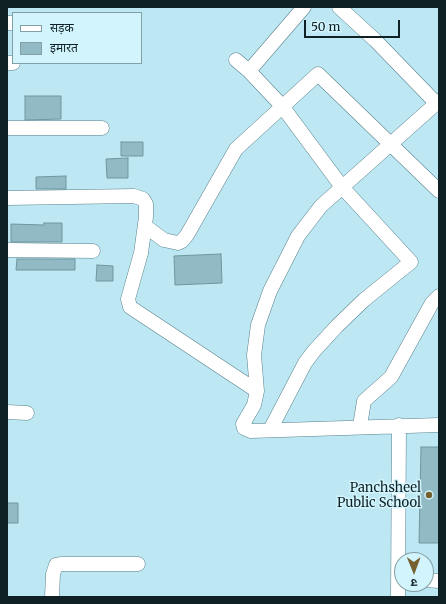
<!DOCTYPE html>
<html>
<head>
<meta charset="utf-8">
<style>
  body { margin:0 }
  #map { position:relative; width:446px; height:604px; overflow:hidden; background:#bde8f3; font-family:Merriweather,"Noto Sans Devanagari",serif }
  canvas { display:block }
  .frame { position:absolute; inset:0; border:8px solid #102125; pointer-events:none }
  .legend { position:absolute; left:12px; top:12px; width:130px; height:52px; box-sizing:border-box; background:#d2f4fd; border:1px solid #84a0a7; margin:0; padding:5px 7px; list-style:none; font-size:12px; color:#102125 }
  .legend li { display:flex; align-items:center; gap:8px; height:20px }
  .legend b { width:20px; border:1px solid #84a0a7 }
  .north { position:absolute; left:394px; top:552px; width:40px; height:40px; box-sizing:border-box; background:#d2f4fd; border:1px solid #84a0a7; border-radius:50%; rotate:179deg; font-size:11px; font-weight:700; line-height:16px; text-align:center; color:#102125 }
  .north::after { content:''; display:block; margin:auto; width:14px; height:18px; background:#75602f; clip-path:polygon(50% 0,100% 100%,50% 72%,0 100%) }
  .scale { position:absolute; left:304px; top:20px; width:96px; height:18px; box-sizing:border-box; border:2px solid #102125; border-top:0; padding-left:5px; font-size:12px; line-height:14px; white-space:nowrap; color:#102125; -webkit-text-stroke:3px #d2f4fd; paint-order:stroke }
</style>
</head>
<body>
<div id="map">
<canvas width="446" height="604"></canvas>
<div class="frame"></div>
<ul class="legend">
<li><b style="height:5px;background:#fff"></b>सड़क</li>
<li><b style="height:11px;background:#91bac5"></b>इमारत</li>
</ul>
<div class="north">उ</div>
<div class="scale">50 m</div>
</div>
<script>
const context = document.querySelector('canvas').getContext('2d');
context.lineJoin = 'round';
function paint(path, color) {
  context.fillStyle = color;
  context.fill(path, 'evenodd');
}
function poly(rows) {
  const path = new Path2D();
  for (const r of rows) {
    path.moveTo(r[0], r[1]);
    for (let i = 2; i < r.length; i += 2) path.lineTo(r[i], r[i + 1]);
  }
  return path;
}
function stroke(path, color, width, dash) {
  context.strokeStyle = color;
  context.lineWidth = width;
  context.lineCap = dash ? 'butt' : 'round';
  context.setLineDash(dash || []);
  context.stroke(path);
}
function drawText(font, color, halo, rows, align = 'center') {
  context.font = font + ' Merriweather,serif';
  context.lineWidth = 3;
  context.setLineDash([]);
  context.textBaseline = 'middle';
  context.strokeStyle = halo;
  context.fillStyle = color;
  for (const [text, x, y, turn = 0] of rows) {
    context.save();
    context.translate(x, y);
    context.rotate((+turn || 0) * Math.PI / 180);
    context.textAlign = isNaN(turn) ? turn : align;
    if (halo) context.strokeText(text, 0, 0);
    context.fillText(text, 0, 0);
    context.restore();
  }
}
const building = poly([
  [25,96,61,96,61,119,25,120,25,96],
  [121,142,143,142,143,156,121,156,121,142],
  [128,158,128,178,107,178,106,159,128,158],
  [66,176,66,189,36,189,36,177,66,176],
  [44,223,62,223,62,242,11,242,11,224,44,225,44,223],
  [221,254,222,283,175,285,174,256,221,254],
  [17,259,75,259,75,270,16,270,17,259],
  [97,265,113,266,113,281,96,281,97,265],
  [421,447,439,447,439,543,419,543,421,447],
  [7,503,18,503,18,523,7,523,7,503]
]);
paint(building, '#91bac5');
stroke(building, '#6e96a0', 1);
const minor = poly([
  [339,7,375,40,437,104],
  [7,23,13,23],
  [236,60,249,71,282,106,342,187,411,262,364,300,337,326,314,351,305,363,270,430],
  [7,63,13,63],
  [249,71,304,7],
  [439,101,321,206,298,236,270,291,258,325,254,355,257,391,254,405,243,424,244,428,251,431,439,425],
  [7,128,102,128],
  [7,198,134,196,143,199,146,204,146,217,141,253,128,299,130,307,257,391],
  [145,226,164,240,178,243,182,241,187,235,236,149,318,74,439,191],
  [7,250,93,251],
  [7,412,27,413],
  [360,426,364,401,391,377,432,303,439,296],
  [426,580,439,581],
  [52,597,53,574,56,565,62,564,138,564],
  [398,597,399,425]
]);
stroke(minor, '#58808a', 15);
stroke(minor, '#fff', 14);
for (const [x, y, r, color] of [
  [429,495,4,"#75602f"]
]) {
  const dot = new Path2D();
  dot.arc(x, y, r, 0, 2 * Math.PI);
  context.fillStyle = color;
  context.fill(dot);
  stroke(dot, '#d2f4fd', 1.5);
}
drawText('13px', '#102125', '#d2f4fd', [
  ["Panchsheel",421,488],
  ["Public School",421,503]
], 'right');
</script>
</body>
</html>
